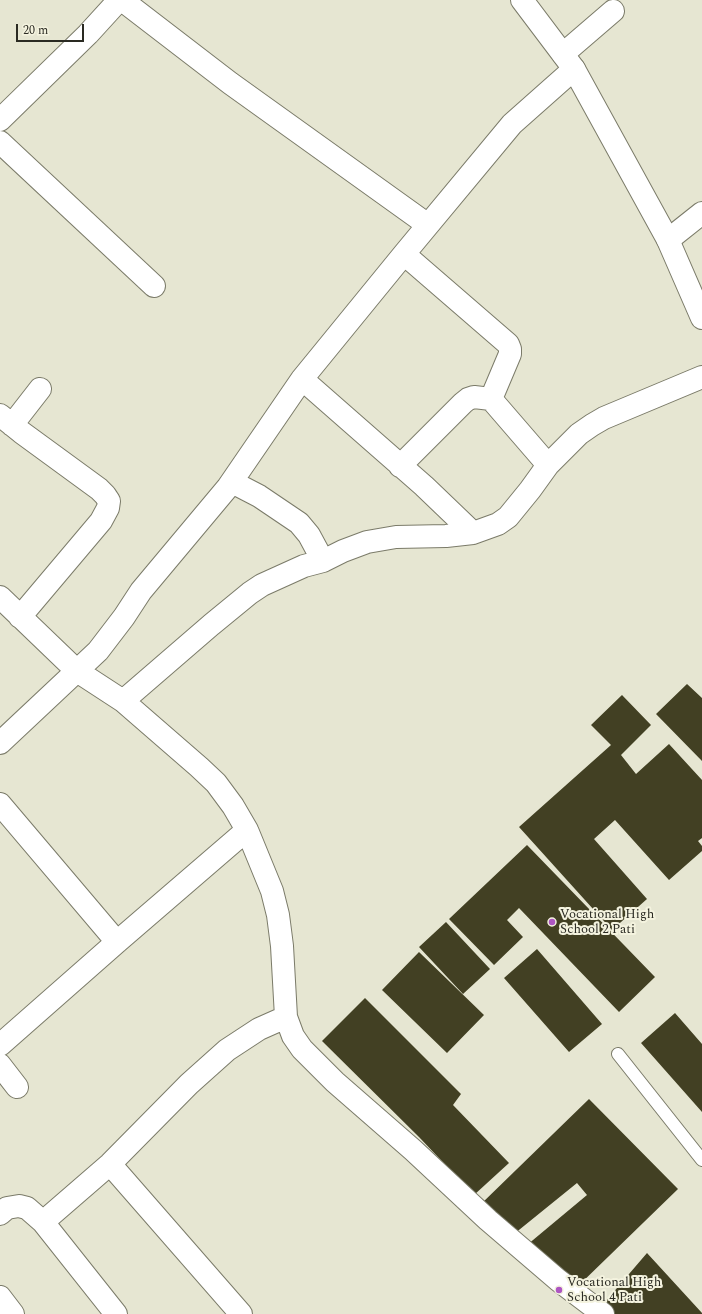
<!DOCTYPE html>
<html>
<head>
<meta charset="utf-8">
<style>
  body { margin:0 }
  #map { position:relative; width:702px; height:1314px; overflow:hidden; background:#e6e6d2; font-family:Spectral,serif }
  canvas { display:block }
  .scale { position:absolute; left:16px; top:24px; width:68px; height:18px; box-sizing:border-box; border:2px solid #2a2a22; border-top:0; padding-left:5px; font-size:12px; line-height:14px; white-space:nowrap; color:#2a2a22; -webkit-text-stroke:3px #f4f3df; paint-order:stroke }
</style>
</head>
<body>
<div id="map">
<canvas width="702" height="1314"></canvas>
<div class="scale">20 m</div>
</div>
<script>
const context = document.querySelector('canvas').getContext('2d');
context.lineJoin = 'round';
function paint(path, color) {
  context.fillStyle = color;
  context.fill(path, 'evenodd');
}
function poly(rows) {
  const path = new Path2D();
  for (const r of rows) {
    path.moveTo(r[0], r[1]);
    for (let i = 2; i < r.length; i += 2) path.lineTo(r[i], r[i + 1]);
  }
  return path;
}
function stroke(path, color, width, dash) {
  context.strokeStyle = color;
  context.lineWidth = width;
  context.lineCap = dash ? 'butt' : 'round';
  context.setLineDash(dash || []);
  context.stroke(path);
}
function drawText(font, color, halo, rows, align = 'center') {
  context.font = font + ' Spectral,serif';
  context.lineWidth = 4;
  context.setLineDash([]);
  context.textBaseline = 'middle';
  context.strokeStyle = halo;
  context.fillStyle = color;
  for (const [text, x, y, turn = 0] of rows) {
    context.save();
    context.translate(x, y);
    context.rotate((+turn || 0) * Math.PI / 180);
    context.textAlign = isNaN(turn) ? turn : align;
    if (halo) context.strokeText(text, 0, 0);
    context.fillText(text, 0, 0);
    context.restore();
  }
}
paint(poly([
  [687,684,702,698,702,761,656,714],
  [622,695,651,725,621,755,636,774,669,744,702,780,702,838,698,841,702,846,702,851,669,880,615,820,594,839,647,899,612,930,519,827,611,745,591,725],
  [527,845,655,977,619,1012,519,908,507,920,523,937,494,965,449,919],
  [446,922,490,969,463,994,419,947],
  [537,949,602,1024,569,1052,504,978],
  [419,952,484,1015,447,1053,382,990],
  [365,998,461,1094,453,1105,509,1163,474,1195,419,1137,322,1041],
  [675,1013,702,1044,702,1112,641,1043],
  [589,1099,678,1189,574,1290,527,1245,587,1195,577,1183,514,1234,480,1205],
  [647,1253,702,1313,702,1314,606,1314,599,1309]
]), '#424023');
const service = poly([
  [618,1054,702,1160]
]);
const minor = poly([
  [122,0,230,83,428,225],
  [563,54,613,11],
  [0,120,88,34,119,0],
  [0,142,154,286],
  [668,240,702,213],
  [404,254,508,344,510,349,510,354,491,399],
  [302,379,424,486,473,533],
  [0,415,21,432,99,489,105,495,109,501,108,508,101,521,20,617],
  [12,425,40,389],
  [400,466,463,403,468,399,474,397,491,399,548,465],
  [232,482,259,496,299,523,309,535,323,561],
  [0,597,77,671,123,701,199,767,216,783,233,806,247,830,272,891,278,915,282,946,286,1017,293,1036,302,1049,335,1082,413,1150,488,1220,558,1280,603,1314],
  [123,701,211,625,250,593,262,585,304,566,323,561,343,551,367,542,396,537,446,536,473,533,498,524,508,517,530,490,548,465,579,434,592,425,604,418,702,377],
  [0,743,98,651,124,617,141,591,228,487,302,379,404,254,512,124,574,69],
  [0,804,117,942],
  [0,1045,117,942,247,830],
  [0,1065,17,1087],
  [110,1164,241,1314],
  [0,1214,7,1208,19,1206,27,1208,43,1222,110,1164,189,1084,227,1050,259,1029,286,1017],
  [43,1222,116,1314],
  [0,1297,13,1314]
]);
const secondary = poly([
  [522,0,574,69,668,240,702,318]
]);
stroke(service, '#7b7b69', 14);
stroke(minor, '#7b7b69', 24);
stroke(secondary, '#7b7b69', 24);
stroke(service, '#fff', 12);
stroke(minor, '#fff', 22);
stroke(secondary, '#fff', 22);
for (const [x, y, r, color] of [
  [552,922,4,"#ad55c2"],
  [559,1290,4,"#ad55c2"]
]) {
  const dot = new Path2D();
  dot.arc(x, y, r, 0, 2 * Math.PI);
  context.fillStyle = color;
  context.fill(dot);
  stroke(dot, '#f4f3df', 1.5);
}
drawText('13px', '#2a2a22', '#f4f3df', [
  ["Vocational High",560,915],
  ["School 2 Pati",560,930],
  ["Vocational High",567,1283],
  ["School 4 Pati",567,1298]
], 'left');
</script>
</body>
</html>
